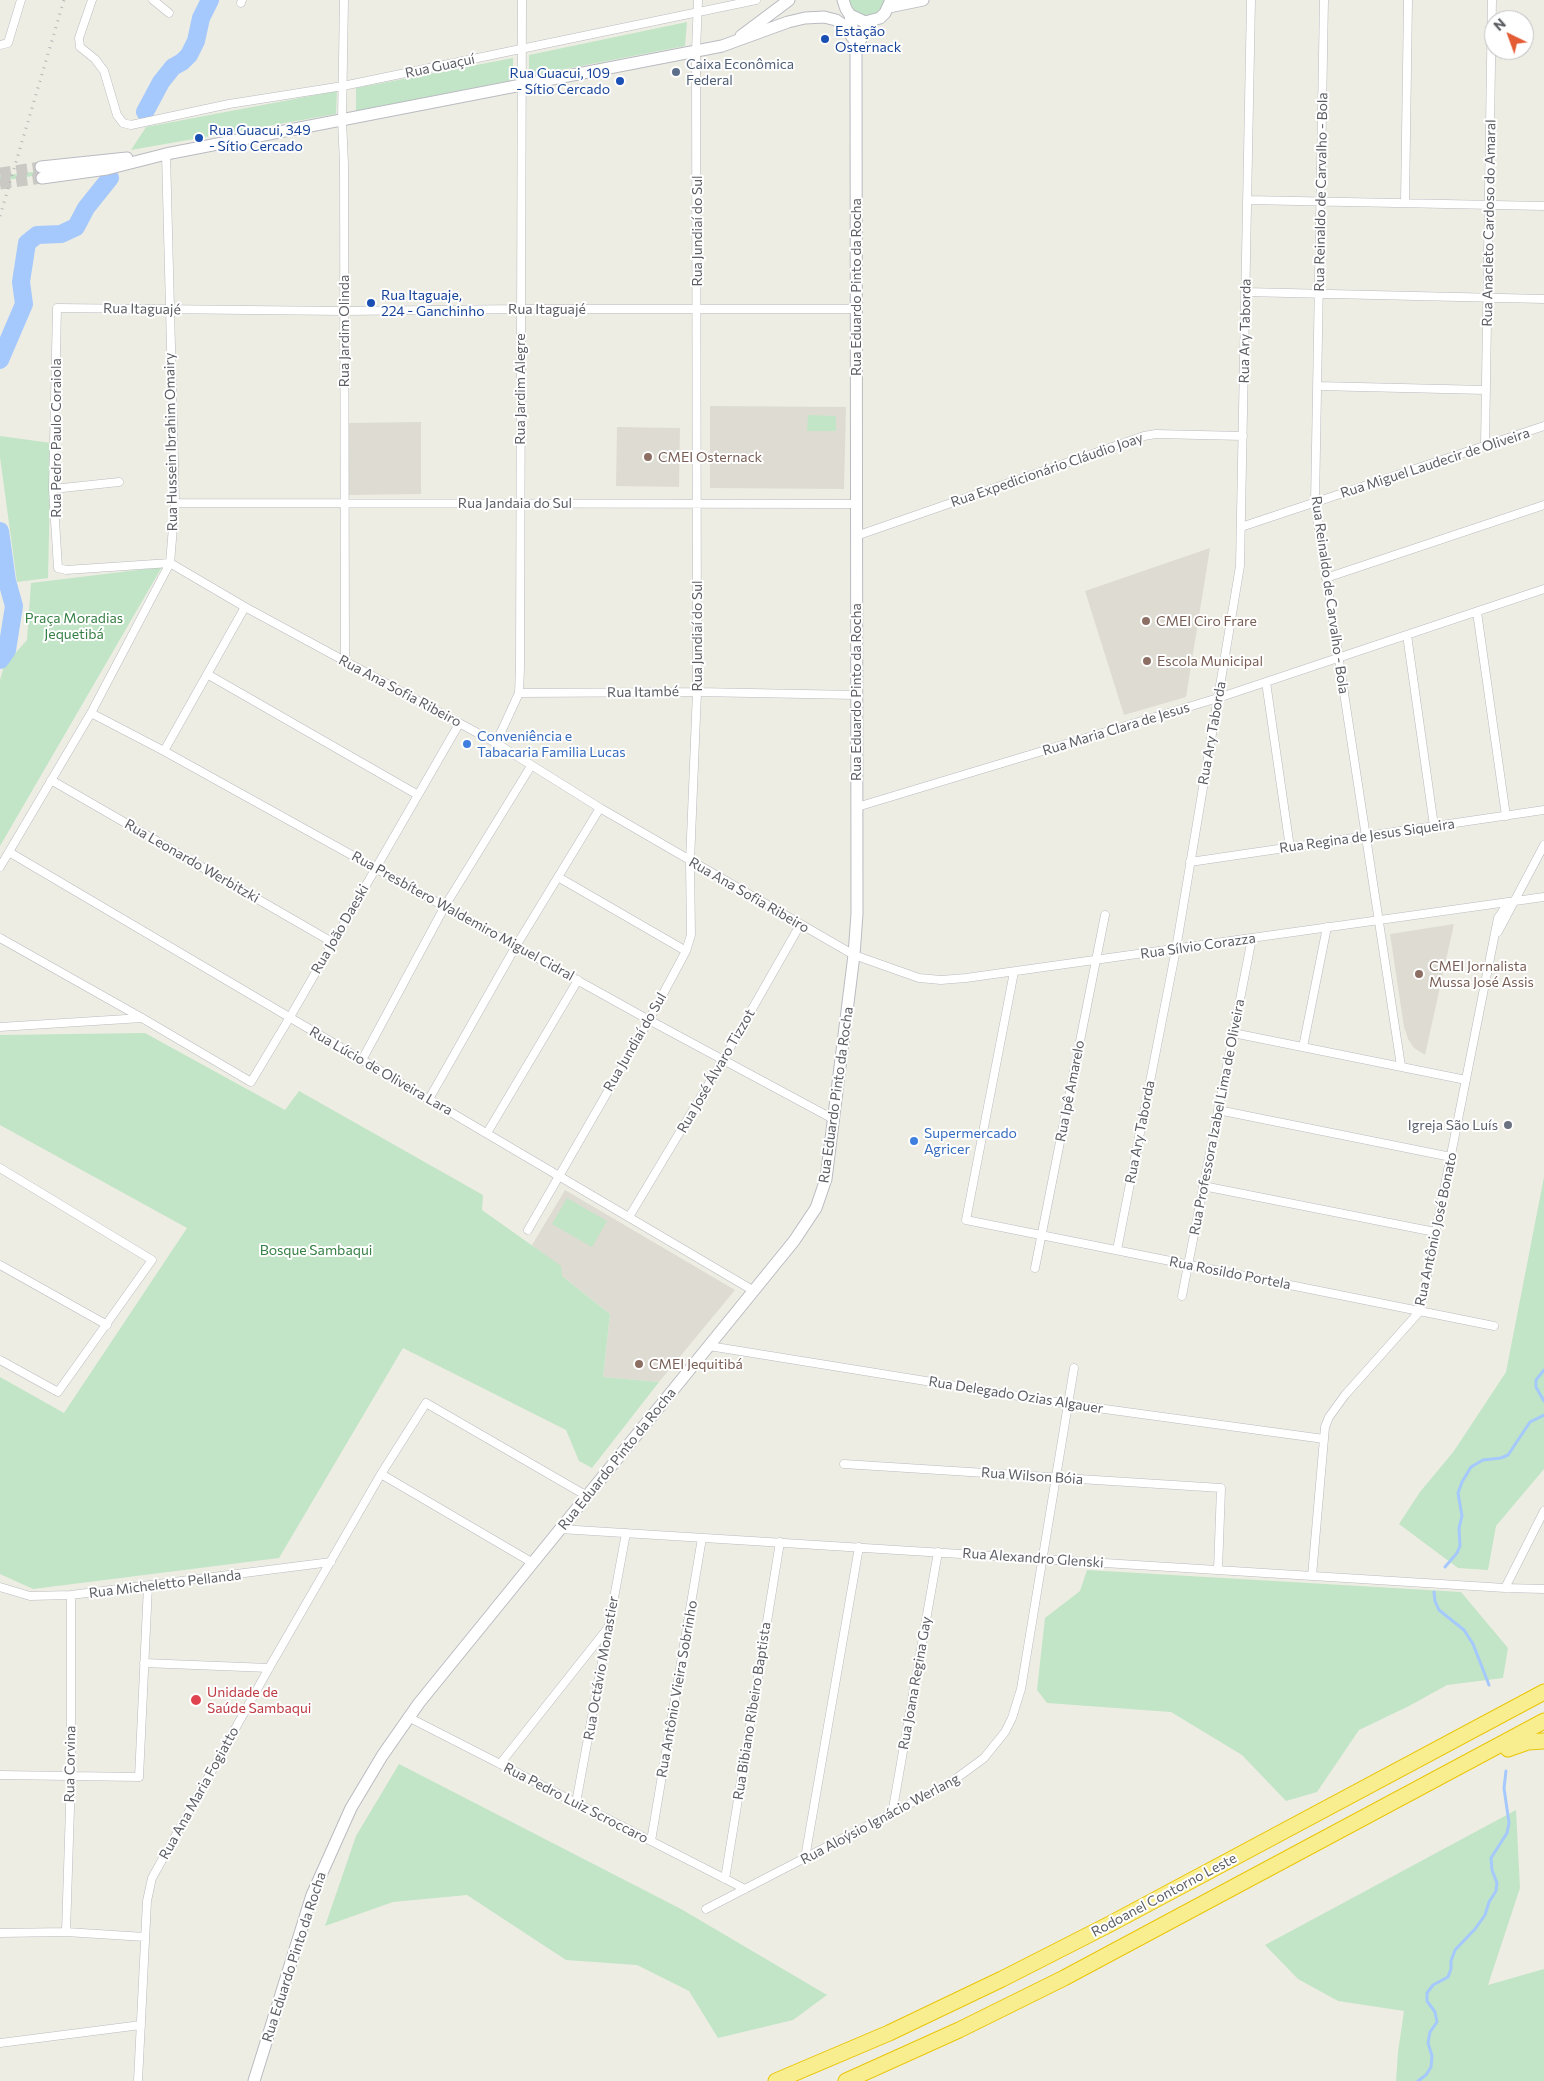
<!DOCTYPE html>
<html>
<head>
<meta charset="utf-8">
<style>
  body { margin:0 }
  #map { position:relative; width:1544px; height:2081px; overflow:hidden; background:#eeede4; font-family:Commissioner,sans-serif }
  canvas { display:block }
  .north { position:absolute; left:1484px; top:10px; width:50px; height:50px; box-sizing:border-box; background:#fff; border:1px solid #bebfc1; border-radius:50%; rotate:318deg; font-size:14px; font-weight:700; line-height:20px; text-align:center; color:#5c5e64 }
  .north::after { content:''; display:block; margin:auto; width:18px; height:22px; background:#e35c34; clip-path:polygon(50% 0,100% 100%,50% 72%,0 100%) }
</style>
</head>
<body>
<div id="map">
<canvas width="1544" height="2081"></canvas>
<div class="north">N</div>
</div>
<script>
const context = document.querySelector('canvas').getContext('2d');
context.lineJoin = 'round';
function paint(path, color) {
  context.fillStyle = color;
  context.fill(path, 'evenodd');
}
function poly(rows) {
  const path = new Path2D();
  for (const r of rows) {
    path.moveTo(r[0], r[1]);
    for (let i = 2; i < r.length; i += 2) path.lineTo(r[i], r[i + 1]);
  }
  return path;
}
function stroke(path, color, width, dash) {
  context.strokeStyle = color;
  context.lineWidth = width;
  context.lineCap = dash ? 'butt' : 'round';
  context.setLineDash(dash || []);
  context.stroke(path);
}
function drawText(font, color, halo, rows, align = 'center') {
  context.font = font + ' Commissioner,sans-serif';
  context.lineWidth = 4;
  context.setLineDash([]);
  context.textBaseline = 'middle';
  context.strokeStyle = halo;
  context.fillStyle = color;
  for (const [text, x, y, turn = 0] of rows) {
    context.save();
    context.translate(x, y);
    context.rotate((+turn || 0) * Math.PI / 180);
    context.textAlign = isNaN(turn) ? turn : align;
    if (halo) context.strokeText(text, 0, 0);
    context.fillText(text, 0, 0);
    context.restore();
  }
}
paint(poly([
  [710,406,846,407,844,489,710,488],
  [421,422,421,494,348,495,348,423],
  [617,427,680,428,679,487,616,486],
  [1210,548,1186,697,1124,715,1085,591],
  [1454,924,1425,1055,1414,1048,1408,1039,1404,1027,1390,934],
  [565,1190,735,1290,659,1382,603,1377,610,1314,562,1276,532,1245]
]), '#dedcd2');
paint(poly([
  [847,0,887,0,878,15,865,18,853,12],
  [687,22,685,46,529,76,529,55],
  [513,58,513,80,356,111,356,88],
  [337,91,336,114,131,150,146,127],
  [97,164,98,166,0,181,0,176],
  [808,415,836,416,836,431,807,431],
  [0,436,51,443,48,578,17,582,0,457],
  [162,567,0,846,0,680,4,666,27,640,31,583],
  [145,1033,285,1110,299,1091,483,1195,482,1210,561,1266,562,1276,610,1314,603,1377,659,1382,592,1468,579,1461,566,1430,403,1348,279,1558,33,1589,0,1574,0,1377,64,1413,187,1228,0,1125,0,1035],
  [1544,1177,1544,1469,1496,1526,1488,1570,1458,1568,1399,1524,1420,1492,1454,1451,1506,1372],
  [567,1198,607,1221,592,1247,552,1224],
  [1087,1570,1461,1592,1508,1648,1503,1678,1447,1685,1409,1706,1359,1730,1317,1792,1286,1801,1242,1755,1171,1712,1047,1703,1037,1690,1045,1618,1080,1591],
  [399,1764,681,1909,827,1995,793,2020,718,2038,689,1991,637,1965,566,1960,467,1895,393,1902,325,1926,356,1836],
  [1516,1810,1520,1888,1488,1985,1544,1969,1544,2081,1396,2081,1398,2052,1404,2011,1338,2001,1298,1979,1265,1945]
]), '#c1e5c6');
stroke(poly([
  [1544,1370,1536,1380,1536,1387,1544,1401],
  [1445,1567,1457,1553,1460,1546,1459,1528,1462,1516,1458,1493,1462,1482,1471,1467,1483,1460,1501,1458,1508,1455,1530,1422,1544,1415],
  [1434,1592,1435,1601,1439,1610,1464,1630,1473,1644,1489,1685],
  [1418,2081,1426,2075,1431,2067,1432,2056,1428,2043,1430,2032,1437,2022,1435,2012,1427,2001,1427,1993,1433,1985,1448,1977,1451,1969,1451,1961,1455,1950,1475,1929,1485,1915,1489,1902,1496,1891,1497,1883,1492,1870,1491,1858,1507,1833,1509,1823,1504,1788,1506,1771]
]), '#a5c9fc', 3);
stroke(poly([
  [145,112,161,82,173,67,182,62,189,55,196,41,201,18,210,0],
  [0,360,24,304,21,282,27,243,37,235,61,234,76,227,86,208,110,178],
  [0,531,7,581,14,606,7,650,0,660]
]), '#a5c9fc', 18);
stroke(poly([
  [0,173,41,167],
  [0,184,42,178]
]), '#cac9c4', 11, [11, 5.5]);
const street = poly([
  [92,0,79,38,80,47,95,59,104,71,117,115,123,123,131,125,229,104,343,86,756,0],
  [153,0,169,13],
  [344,0,342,120,344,164,345,662],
  [1324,0,1315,503,1401,1066],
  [241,3,242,0],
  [0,45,8,43,21,0],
  [1247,200,1544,206],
  [1405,203,1408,0],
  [1245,292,1544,299],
  [856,309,520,309,344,311,57,308,53,489,58,568,66,570,170,563,245,607,496,743,600,808,854,955,919,978,941,980,966,978,1544,897],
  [1317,386,1486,390],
  [1485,446,1492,0],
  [53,489,119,482],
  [175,503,856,504],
  [1241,527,1544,426],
  [856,536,1144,436,1156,434,1243,436],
  [1326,578,1544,505],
  [1477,612,1506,816],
  [1407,635,1434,826],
  [207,674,418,795],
  [1266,682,1290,848],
  [519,693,697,692,857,695],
  [91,713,164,751,649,1020,835,1120],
  [496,743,519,693,520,668,522,0],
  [164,751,245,607],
  [51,780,332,942],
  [857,807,1218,698,1544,589],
  [9,852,754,1291],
  [1190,862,1544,810],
  [0,867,91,713,170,563,175,503,166,154],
  [558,877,686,951],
  [1498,932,1544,845],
  [0,938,142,1018,251,1082,290,1017,459,724],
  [1014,972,966,1220,1494,1326],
  [0,1027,142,1018],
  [1233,1033,1466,1080],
  [1303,1047,1327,927],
  [362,1060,445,906,531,766],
  [429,1099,516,946,600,808],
  [1218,1110,1451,1157],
  [487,1133,578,980],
  [0,1168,152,1260,58,1392,0,1360],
  [1203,1186,1435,1232],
  [629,1217,723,1060,800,925],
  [528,1230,649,1020,686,951,691,935,690,861,697,692,696,51,698,0],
  [1117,1250,1176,949,1240,566,1251,0],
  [0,1265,107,1325],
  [1035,1268,1105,915],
  [1182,1296,1252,938],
  [709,1346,1068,1404,1324,1439],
  [844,1464,1221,1488,1218,1570],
  [381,1474,533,1563],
  [560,1529,1505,1588,1544,1589],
  [1312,1576,1325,1427,1329,1417,1345,1395,1420,1311,1498,918,1506,906,1512,902],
  [0,1587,30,1596,71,1595,331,1562],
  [1505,1588,1544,1511],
  [144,1663,269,1668],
  [408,1717,745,1889],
  [500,1764,607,1629],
  [0,1775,139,1777,148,1586],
  [576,1803,626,1533],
  [892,1814,938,1552],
  [651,1841,702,1538],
  [805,1858,859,1547],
  [725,1879,780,1542],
  [706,1909,950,1783,984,1758,1005,1732,1012,1718,1021,1689,1074,1368],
  [66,1932,71,1776,71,1595],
  [0,1933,66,1932,145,1937],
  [0,2043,141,2025],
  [138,2081,147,1901,152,1878,269,1668,381,1474,426,1403,587,1496]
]);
const secondary = poly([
  [843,0,846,9,850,15,865,22,880,18,885,13,891,0],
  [889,7,923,0],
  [741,36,789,0],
  [856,50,865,30,873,21],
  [41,167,127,158],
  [42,178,107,169,166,154,722,46,788,22,805,18,824,17,836,20,846,27,852,37],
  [254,2081,312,1895,351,1808,382,1756,419,1703,794,1241,816,1208,826,1179,854,955,857,914,856,52,850,15]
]);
const highway = poly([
  [1508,1749,1528,1742,1544,1741],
  [776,2081,889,2033,1002,1979,1110,1924,1544,1692],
  [846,2081,959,2030,1064,1978,1544,1721]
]);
stroke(street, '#b9babf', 9);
stroke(secondary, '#b9bbc1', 13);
stroke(highway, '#e9c508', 17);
stroke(street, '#fff', 8);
stroke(secondary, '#fff', 11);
stroke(highway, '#f9ee8f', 15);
stroke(poly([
  [0,216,64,0]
]), '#b4b5b5', 3, [1, 6]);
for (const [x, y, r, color] of [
  [825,39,5,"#1a4fb4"],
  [676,72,5,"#5c6f8a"],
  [620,81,5,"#1a4fb4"],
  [199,138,5,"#1a4fb4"],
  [371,303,5,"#1a4fb4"],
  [648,457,5,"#8d6e63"],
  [1146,621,5,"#8d6e63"],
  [1147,661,5,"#8d6e63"],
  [467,744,5,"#3f7fe0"],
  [1419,974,5,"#8d6e63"],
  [1508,1125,5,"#6b7280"],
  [914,1141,5,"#3f7fe0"],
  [639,1364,5,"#8d6e63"],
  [196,1700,6,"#e0444e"]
]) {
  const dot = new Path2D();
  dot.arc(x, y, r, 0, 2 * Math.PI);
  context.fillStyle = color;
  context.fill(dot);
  stroke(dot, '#fff', 2);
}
drawText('14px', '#164399', '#fff', [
  ["Estação",835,31],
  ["Osternack",835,47],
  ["Rua Guacui, 109",610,73,"right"],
  ["- Sítio Cercado",610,89,"right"],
  ["Rua Guacui, 349",209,130],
  ["- Sítio Cercado",209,146],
  ["Rua Itaguaje,",381,295],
  ["224 - Ganchinho",381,311]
], 'left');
drawText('14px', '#4e5e75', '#fff', [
  ["Caixa Econômica",686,64],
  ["Federal",686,80]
], 'left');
drawText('14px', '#5c5e64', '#fff', [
  ["Rua Guaçuí",440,66,-12],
  ["Rua Reinaldo de Carvalho - Bola",1321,192,-89],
  ["Rua Anacleto Cardoso do Amaral",1489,223,-89],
  ["Rua Jundiaí do Sul",697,231,-90],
  ["Rua Eduardo Pinto da Rocha",856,287,-90],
  ["Rua Itaguajé",142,309,1],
  ["Rua Itaguajé",547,309],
  ["Rua Jardim Olinda",344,331,-90],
  ["Rua Ary Taborda",1245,331,-89],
  ["Rua Jardim Alegre",520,389,-90],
  ["Rua Pedro Paulo Coraiola",56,438,-90],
  ["Rua Hussein Ibrahim Omairy",171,442,-91],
  ["Rua Miguel Laudecir de Oliveira",1435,463,-18],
  ["Rua Expedicionário Cláudio Joay",1047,470,-19],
  ["Rua Jandaia do Sul",515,503],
  ["Rua Reinaldo de Carvalho - Bola",1330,595,82],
  ["Rua Jundiaí do Sul",697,636,-90],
  ["Rua Ana Sofia Ribeiro",400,691,28],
  ["Rua Itambé",643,692,-1],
  ["Rua Eduardo Pinto da Rocha",856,692,-90],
  ["Rua Maria Clara de Jesus",1116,729,-17],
  ["Rua Ary Taborda",1212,733,-80],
  ["Rua Regina de Jesus Siqueira",1367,836,-8],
  ["Rua Leonardo Werbitzki",192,861,30],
  ["Rua Ana Sofia Ribeiro",749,895,30],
  ["Rua Presbítero Waldemiro Miguel Cidral",463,916,29],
  ["Rua João Daeski",340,929,-60],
  ["Rua Sílvio Corazza",1198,946,-8],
  ["Rua Jundiaí do Sul",635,1042,-60],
  ["Rua Lúcio de Oliveira Lara",381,1071,30],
  ["Rua José Álvaro Tizzot",716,1071,-60],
  ["Rua Ipê Amarelo",1070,1091,-79],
  ["Rua Eduardo Pinto da Rocha",836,1095,-82],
  ["Rua Professora Izabel Lima de Oliveira",1217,1117,-79],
  ["Rua Ary Taborda",1140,1132,-79],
  ["Rua Antônio José Bonato",1436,1229,-78],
  ["Rua Rosildo Portela",1230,1273,11],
  ["Rua Delegado Ozias Algauer",1016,1395,9],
  ["Rua Eduardo Pinto da Rocha",617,1459,-51],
  ["Rua Wilson Bóia",1032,1476,4],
  ["Rua Alexandro Glenski",1033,1558,4],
  ["Rua Micheletto Pellanda",165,1584,-7],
  ["Rua Octávio Monastier",601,1668,-80],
  ["Rua Joana Regina Gay",915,1683,-80],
  ["Rua Antônio Vieira Sobrinho",677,1689,-80],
  ["Rua Bibiano Ribeiro Baptista",752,1711,-81],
  ["Rua Corvina",70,1764,-89],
  ["Rua Ana Maria Fogiatto",199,1793,-61],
  ["Rua Pedro Luiz Scroccaro",576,1803,27],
  ["Rua Aloýsio Ignácio Werlang",880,1819,-28],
  ["Rodoanel Contorno Leste",1164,1895,-28],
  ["Rua Eduardo Pinto da Rocha",294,1957,-72]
]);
drawText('14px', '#785e54', '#fff', [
  ["CMEI Osternack",658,457],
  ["CMEI Ciro Frare",1156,621],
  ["Escola Municipal",1157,661],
  ["CMEI Jornalista",1429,966],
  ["Mussa José Assis",1429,982],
  ["CMEI Jequitibá",649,1364]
], 'left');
drawText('14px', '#378045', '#fff', [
  ["Praça Moradias",74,618],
  ["Jequetibá",74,634],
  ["Bosque Sambaqui",316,1250]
]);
drawText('14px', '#366cbe', '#fff', [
  ["Conveniência e",477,736],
  ["Tabacaria Familia Lucas",477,752],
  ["Supermercado",924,1133],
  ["Agricer",924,1149]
], 'left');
drawText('14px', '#5b616d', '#fff', [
  ["Igreja São Luís",1498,1125]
], 'right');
drawText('14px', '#be3a42', '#fff', [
  ["Unidade de",207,1692],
  ["Saúde Sambaqui",207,1708]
], 'left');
</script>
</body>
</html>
